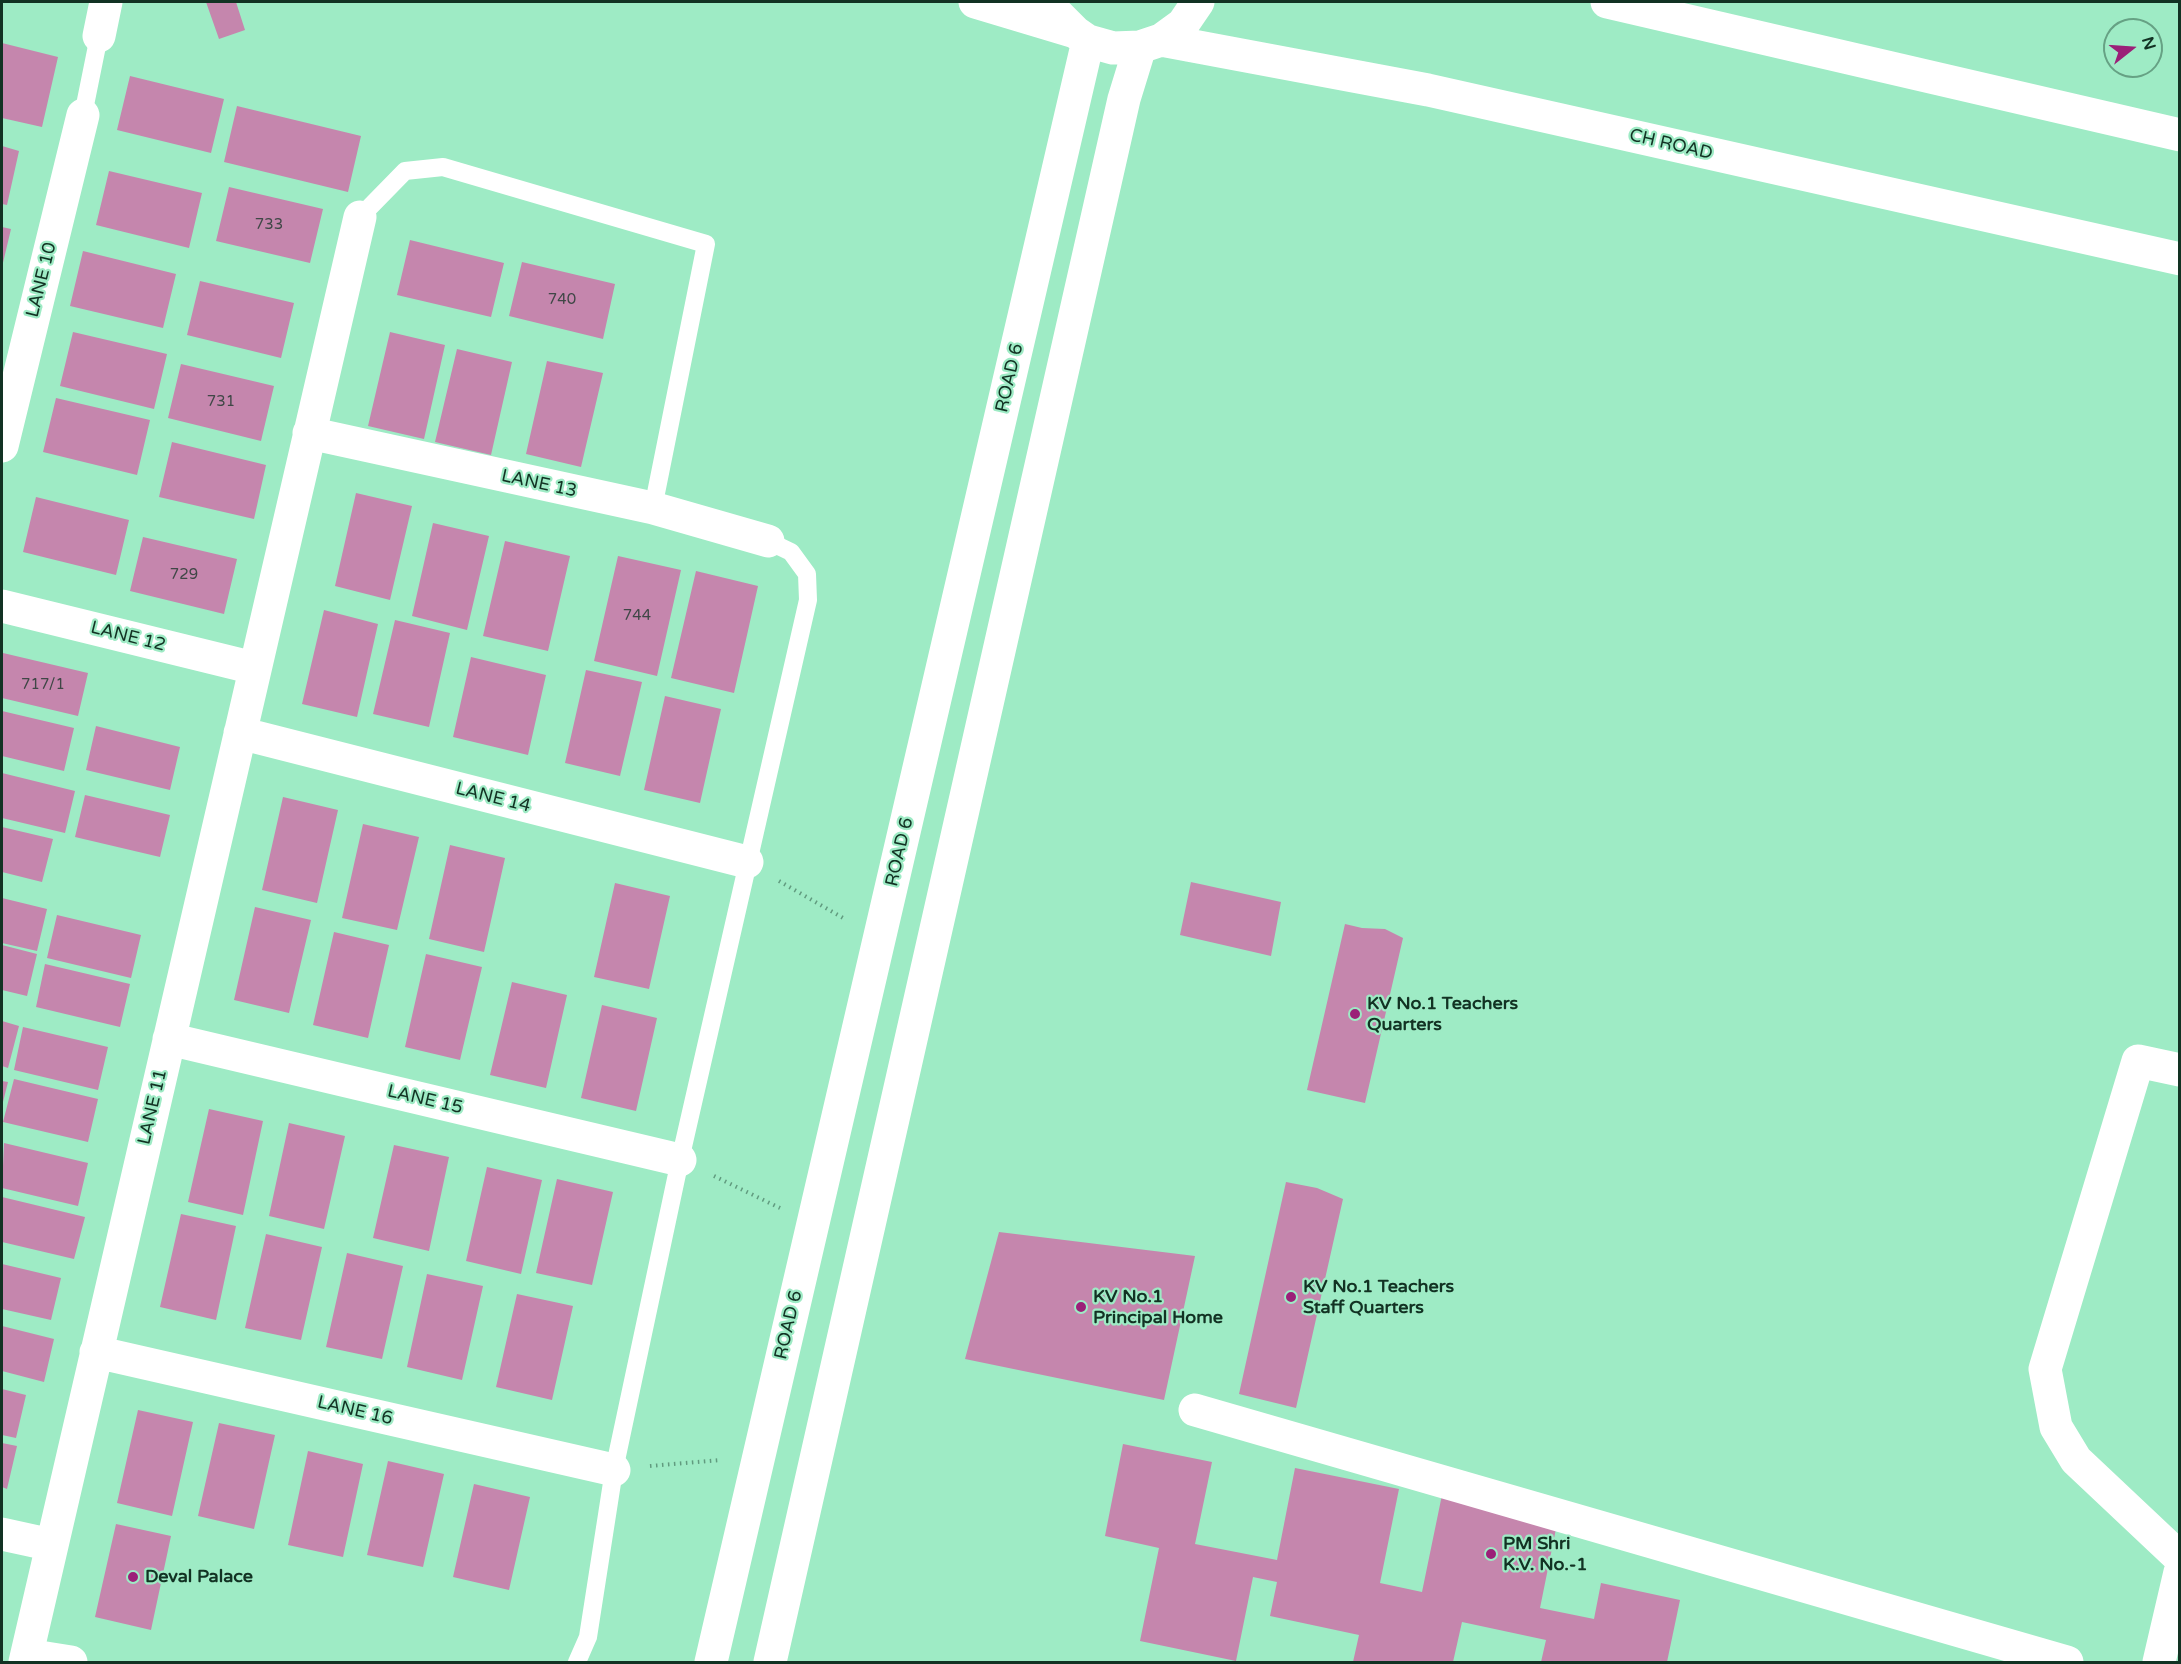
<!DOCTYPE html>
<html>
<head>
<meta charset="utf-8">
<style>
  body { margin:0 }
  #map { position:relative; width:2181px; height:1664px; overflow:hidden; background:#9eebc5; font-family:"Varela Round",sans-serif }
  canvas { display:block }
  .frame { position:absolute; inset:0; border:3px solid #123223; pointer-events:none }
  .north { position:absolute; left:2103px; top:18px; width:60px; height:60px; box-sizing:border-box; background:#9eebc5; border:2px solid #66a184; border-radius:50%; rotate:73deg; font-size:16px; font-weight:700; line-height:24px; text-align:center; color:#123223 }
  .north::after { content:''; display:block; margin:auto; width:21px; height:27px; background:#9b2078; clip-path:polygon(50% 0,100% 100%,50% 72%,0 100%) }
</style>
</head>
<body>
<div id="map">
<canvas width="2181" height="1664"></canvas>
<div class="frame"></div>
<div class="north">N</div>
</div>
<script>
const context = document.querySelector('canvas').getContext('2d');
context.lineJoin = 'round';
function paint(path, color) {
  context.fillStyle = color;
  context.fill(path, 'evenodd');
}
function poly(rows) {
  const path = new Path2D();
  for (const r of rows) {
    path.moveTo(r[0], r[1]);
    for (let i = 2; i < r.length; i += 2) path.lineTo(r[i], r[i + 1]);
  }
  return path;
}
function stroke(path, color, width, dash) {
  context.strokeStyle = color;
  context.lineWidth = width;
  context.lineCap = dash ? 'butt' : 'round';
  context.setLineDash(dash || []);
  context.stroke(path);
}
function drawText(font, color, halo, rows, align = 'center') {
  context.font = font + ' "Varela Round",sans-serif';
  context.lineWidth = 4.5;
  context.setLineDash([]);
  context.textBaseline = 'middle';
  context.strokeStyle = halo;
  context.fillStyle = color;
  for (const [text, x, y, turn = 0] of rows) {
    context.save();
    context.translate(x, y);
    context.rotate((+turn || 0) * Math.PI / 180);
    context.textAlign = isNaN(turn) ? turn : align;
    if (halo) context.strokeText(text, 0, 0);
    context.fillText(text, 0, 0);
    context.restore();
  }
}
paint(poly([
  [206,2,236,2,245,30,219,39],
  [2,43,58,57,42,127,2,118],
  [130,76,224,99,211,153,117,130],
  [237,106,361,136,348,192,224,162],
  [2,146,19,151,7,205,2,204],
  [109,171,202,193,189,248,96,225],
  [229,187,323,209,310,263,216,241],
  [2,227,11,229,2,267],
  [410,240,504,263,491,317,397,295],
  [83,251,176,274,163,328,70,306],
  [522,262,615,284,603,339,509,316],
  [200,281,294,303,281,358,187,335],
  [73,332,167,354,154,409,60,386],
  [390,332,445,345,424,439,368,426],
  [457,349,512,362,491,455,435,442],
  [547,361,603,373,581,467,526,454],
  [181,364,274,386,261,441,168,418],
  [56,398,150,420,137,475,43,452],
  [172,442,266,465,254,519,159,497],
  [356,493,412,506,390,600,335,586],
  [36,497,129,520,116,575,23,552],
  [433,523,489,536,467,630,412,616],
  [143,537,237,559,224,614,130,591],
  [505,541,570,556,548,651,483,636],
  [618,556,681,570,657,676,594,661],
  [696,571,758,586,734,693,671,678],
  [324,610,378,624,357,717,302,704],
  [395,620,450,633,429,727,373,714],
  [3,653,88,673,78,716,2,698],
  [471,657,546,675,528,755,453,737],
  [586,670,642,682,620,776,565,763],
  [665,696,721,709,700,803,644,790],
  [2,711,74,728,64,771,2,756],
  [96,726,180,747,170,790,86,770],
  [2,773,75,791,65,833,2,818],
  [85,795,170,815,160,857,75,837],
  [283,797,338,810,317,903,262,890],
  [363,824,419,837,397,930,342,918],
  [2,827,53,839,42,882,2,872],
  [450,845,505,858,484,952,429,939],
  [1191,882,1281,902,1271,956,1180,935],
  [615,883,670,896,649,989,594,977],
  [2,898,47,909,37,951,2,943],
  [255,907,311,920,289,1013,234,1000],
  [57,915,141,935,131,978,47,958],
  [1345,924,1362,928,1385,929,1403,938,1365,1103,1307,1090],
  [334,932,389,945,368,1038,313,1025],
  [2,945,37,954,27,996,2,990],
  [426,954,482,967,460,1060,405,1047],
  [45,964,130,984,120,1027,36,1007],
  [512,982,567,995,546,1088,490,1075],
  [602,1005,657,1018,636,1111,581,1098],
  [2,1021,19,1026,8,1068,2,1066],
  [23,1027,108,1047,98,1090,14,1070],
  [14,1079,98,1099,88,1142,3,1122],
  [2,1081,8,1082,2,1106],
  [209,1109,263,1121,243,1215,188,1202],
  [289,1123,345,1136,324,1229,269,1216],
  [4,1143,88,1163,78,1206,2,1188],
  [394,1145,449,1157,429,1251,373,1238],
  [487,1167,542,1180,521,1274,466,1261],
  [557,1179,613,1192,592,1285,536,1273],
  [1286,1182,1317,1188,1343,1199,1296,1408,1239,1394],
  [2,1197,85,1217,74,1259,2,1242],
  [181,1214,236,1226,216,1320,160,1307],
  [999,1232,1195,1256,1164,1400,965,1359],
  [266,1234,322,1247,301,1340,245,1328],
  [347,1253,403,1266,382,1359,326,1347],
  [2,1264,61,1278,51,1320,2,1309],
  [427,1274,483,1286,462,1380,407,1367],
  [517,1294,573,1306,552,1400,496,1387],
  [2,1326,54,1339,44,1382,2,1371],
  [2,1389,26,1395,16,1438,2,1435],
  [138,1410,193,1422,172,1516,117,1503],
  [219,1423,275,1435,254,1529,198,1516],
  [2,1443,17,1446,7,1489,2,1487],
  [1123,1444,1212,1462,1195,1544,1277,1560,1295,1468,1399,1489,1380,1583,1422,1592,1443,1490,1559,1514,1540,1608,1594,1619,1601,1583,1680,1600,1667,1662,1541,1662,1546,1640,1462,1622,1453,1662,1353,1662,1359,1635,1270,1616,1277,1582,1253,1577,1236,1661,1140,1641,1159,1548,1105,1536],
  [308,1451,363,1464,343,1557,288,1545],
  [388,1461,444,1474,423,1567,367,1555],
  [474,1484,530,1497,509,1590,453,1577],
  [116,1524,171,1536,151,1630,95,1617]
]), '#c586ad');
stroke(poly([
  [779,881,845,919],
  [714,1176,780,1208],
  [650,1466,721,1460]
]), '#619b7f', 4, [1.5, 4.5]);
stroke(poly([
  [83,115,99,36],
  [360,217,405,171,443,167,706,244,653,508],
  [577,1662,588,1637,614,1470,680,1160,808,600,807,574,791,552,768,541]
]), '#fff', 18);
stroke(poly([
  [99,36,106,2],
  [309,433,653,508,768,541],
  [2,446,83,115],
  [2,606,254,668],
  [240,733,747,862],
  [169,1039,680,1160],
  [2180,1070,2138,1061,2045,1369,2056,1427,2076,1460,2180,1558],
  [96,1352,614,1470],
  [1195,1410,2067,1662],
  [2,1534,52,1545],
  [27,1655,71,1662],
  [25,1662,360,217],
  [2159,1662,2180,1572]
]), '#fff', 33);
stroke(poly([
  [975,2,1075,32],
  [1050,2,1056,13,1075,32,1088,41,1113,48,1140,47,1161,40,1183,24,1198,2],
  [1607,2,2180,135],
  [1161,40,1428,90,2180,259],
  [711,1662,1088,41],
  [770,1662,1124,99,1140,47]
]), '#fff', 33);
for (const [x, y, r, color] of [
  [1355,1014,6,"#9b2078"],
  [1291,1297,6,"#9b2078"],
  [1081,1307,6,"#9b2078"],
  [1491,1554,6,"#9b2078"],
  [133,1577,6,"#9b2078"]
]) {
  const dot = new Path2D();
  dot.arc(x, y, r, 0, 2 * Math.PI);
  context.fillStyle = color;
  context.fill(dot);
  stroke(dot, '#9eebc5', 2);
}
drawText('15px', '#3f4746', null, [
  ["733",269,225],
  ["740",562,300],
  ["731",221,402],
  ["729",184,575],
  ["744",637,616],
  ["717/1",43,685]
]);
drawText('18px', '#123223', '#9eebc5', [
  ["CH ROAD",1671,145,13],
  ["LANE 10",42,280,-76],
  ["ROAD 6",1010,378,-77],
  ["LANE 13",539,484,12],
  ["LANE 12",128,637,14],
  ["LANE 14",493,798,14],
  ["ROAD 6",900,852,-77],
  ["LANE 15",425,1100,13],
  ["LANE 11",153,1107,-77],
  ["ROAD 6",789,1325,-77],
  ["LANE 16",355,1411,13]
]);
drawText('bold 18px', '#123223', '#9eebc5', [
  ["KV No.1 Teachers",1367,1004],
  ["Quarters",1367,1025],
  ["KV No.1 Teachers",1303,1287],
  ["Staff Quarters",1303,1308],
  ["KV No.1",1093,1297],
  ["Principal Home",1093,1318],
  ["PM Shri",1503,1544],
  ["K.V. No.-1",1503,1565],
  ["Deval Palace",145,1577]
], 'left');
</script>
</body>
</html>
